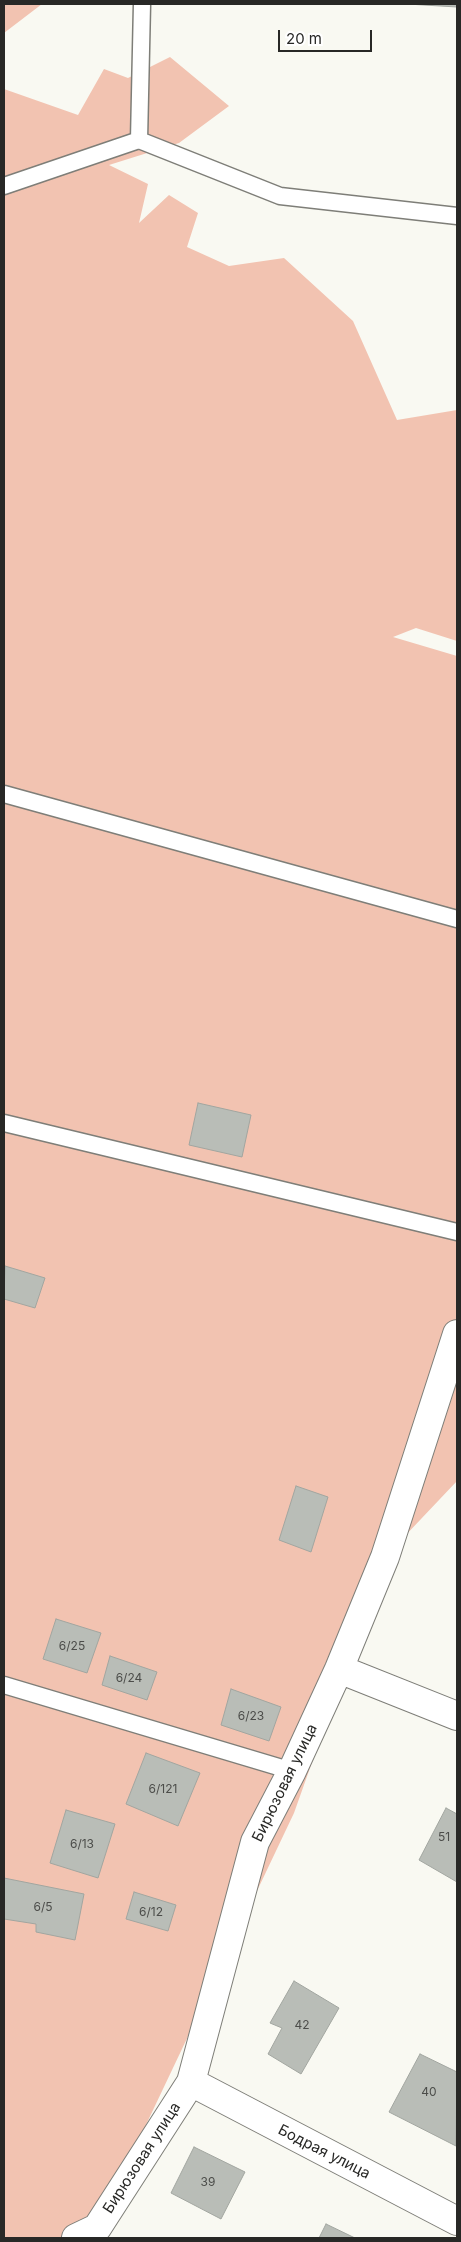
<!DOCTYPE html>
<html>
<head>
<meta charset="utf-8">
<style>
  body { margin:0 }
  #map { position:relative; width:461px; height:2242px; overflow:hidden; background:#f9f9f2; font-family:Inter,sans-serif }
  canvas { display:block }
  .frame { position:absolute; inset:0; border:5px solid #282826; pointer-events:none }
  .scale { position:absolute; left:278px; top:30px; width:94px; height:22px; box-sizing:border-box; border:2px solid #282826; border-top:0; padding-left:6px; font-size:15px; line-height:18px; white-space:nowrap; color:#282826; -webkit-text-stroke:4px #fff; paint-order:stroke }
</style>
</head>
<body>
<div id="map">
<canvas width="461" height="2242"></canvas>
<div class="frame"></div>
<div class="scale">20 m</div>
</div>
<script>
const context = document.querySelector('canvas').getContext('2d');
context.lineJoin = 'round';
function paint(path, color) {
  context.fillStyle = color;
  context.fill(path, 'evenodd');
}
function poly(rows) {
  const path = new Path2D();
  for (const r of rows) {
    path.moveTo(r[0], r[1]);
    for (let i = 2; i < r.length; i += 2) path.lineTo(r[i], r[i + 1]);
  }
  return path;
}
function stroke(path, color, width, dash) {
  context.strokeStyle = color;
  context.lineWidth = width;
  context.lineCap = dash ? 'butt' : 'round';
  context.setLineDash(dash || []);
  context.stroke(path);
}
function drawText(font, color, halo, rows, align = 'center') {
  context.font = font + ' Inter,sans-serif';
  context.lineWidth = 4;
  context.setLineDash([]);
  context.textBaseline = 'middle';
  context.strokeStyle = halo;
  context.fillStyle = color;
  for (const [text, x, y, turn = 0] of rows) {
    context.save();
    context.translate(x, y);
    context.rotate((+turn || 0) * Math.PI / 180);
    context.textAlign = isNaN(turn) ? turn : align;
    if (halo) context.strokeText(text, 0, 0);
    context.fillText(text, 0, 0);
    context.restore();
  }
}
paint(poly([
  [4,4,42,4,4,33],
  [170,57,229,106,179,143,109,165,148,184,139,223,169,195,198,213,187,247,229,266,284,258,353,321,397,420,457,410,457,641,416,628,393,637,457,656,457,1481,385,1557,294,1813,97,2228,80,2238,4,2238,4,89,78,115,104,69,128,78]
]), '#f2c3b1');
const building = poly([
  [407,4,457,4,457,7,407,4],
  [198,1103,251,1115,242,1157,189,1145,198,1103],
  [5,1266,45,1278,35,1308,4,1299,5,1266],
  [296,1486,328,1497,311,1552,279,1540,296,1486],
  [56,1619,101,1633,87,1673,43,1659,56,1619],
  [110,1656,157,1672,147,1700,102,1685,110,1656],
  [231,1689,281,1707,269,1741,221,1725,231,1689],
  [146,1753,200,1773,178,1826,126,1804,146,1753],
  [446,1808,457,1814,457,1882,419,1860,446,1808],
  [66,1810,115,1824,98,1878,50,1863,66,1810],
  [4,1878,84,1894,75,1940,36,1932,36,1924,4,1919,4,1878],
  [134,1892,176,1905,168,1931,126,1919,134,1892],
  [294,1981,339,2008,301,2074,268,2054,282,2028,270,2023,294,1981],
  [420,2054,457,2072,456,2146,389,2112,420,2054],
  [194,2147,245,2172,221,2219,171,2193,194,2147],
  [326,2224,355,2238,319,2238,326,2224]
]);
paint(building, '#b9bdb7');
stroke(building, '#a2a6a0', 1);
const service = poly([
  [139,140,142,4],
  [4,186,139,140,280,196,457,216],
  [4,794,457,919],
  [4,1123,457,1232],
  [4,1685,292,1771]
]);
const minor = poly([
  [339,1669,457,1716],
  [191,2082,457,2221],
  [76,2238,97,2228,191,2082,255,1842,292,1771,339,1669,385,1557,457,1334]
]);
stroke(service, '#7e7e78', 19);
stroke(minor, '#7e7e78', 30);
stroke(service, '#fff', 16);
stroke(minor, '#fff', 28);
drawText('12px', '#4c4d4a', null, [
  ["6/25",72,1646],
  ["6/24",129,1678],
  ["6/23",251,1716],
  ["6/121",163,1789],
  ["51",444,1837],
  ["6/13",82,1844],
  ["6/5",43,1907],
  ["6/12",151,1912],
  ["42",302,2025],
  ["40",429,2092],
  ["39",208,2182]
]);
drawText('15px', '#282826', '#fff', [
  ["Бирюзовая улица",285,1783,-64],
  ["Бодрая улица",324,2152,27],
  ["Бирюзовая улица",142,2158,-57]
]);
</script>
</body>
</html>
